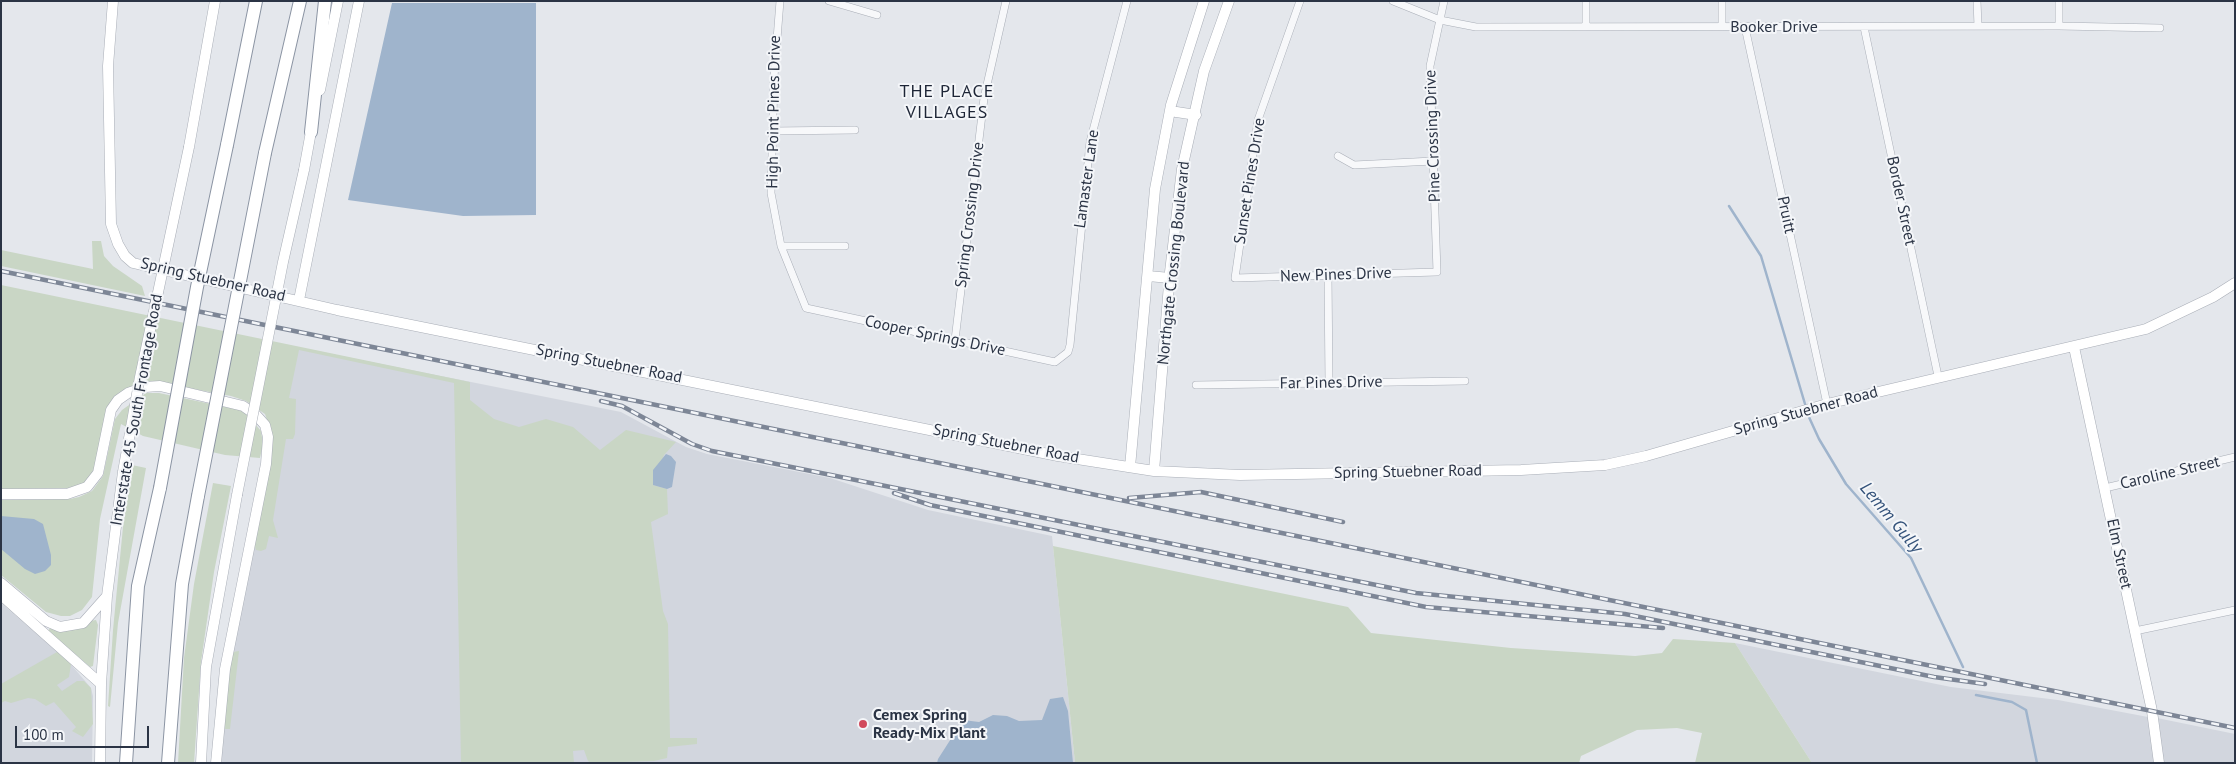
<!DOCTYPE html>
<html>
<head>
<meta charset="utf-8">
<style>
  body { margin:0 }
  #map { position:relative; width:2236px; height:764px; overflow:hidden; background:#e4e7ec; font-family:"PT Sans",sans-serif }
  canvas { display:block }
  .frame { position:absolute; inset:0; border:2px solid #2b3445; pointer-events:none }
  .scale { position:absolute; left:15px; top:726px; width:134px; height:22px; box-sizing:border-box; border:2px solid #2b3445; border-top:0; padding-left:6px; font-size:15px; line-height:18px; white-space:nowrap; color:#2b3445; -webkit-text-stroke:4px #f4f6f9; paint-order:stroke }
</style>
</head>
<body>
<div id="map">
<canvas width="2236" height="764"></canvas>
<div class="frame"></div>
<div class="scale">100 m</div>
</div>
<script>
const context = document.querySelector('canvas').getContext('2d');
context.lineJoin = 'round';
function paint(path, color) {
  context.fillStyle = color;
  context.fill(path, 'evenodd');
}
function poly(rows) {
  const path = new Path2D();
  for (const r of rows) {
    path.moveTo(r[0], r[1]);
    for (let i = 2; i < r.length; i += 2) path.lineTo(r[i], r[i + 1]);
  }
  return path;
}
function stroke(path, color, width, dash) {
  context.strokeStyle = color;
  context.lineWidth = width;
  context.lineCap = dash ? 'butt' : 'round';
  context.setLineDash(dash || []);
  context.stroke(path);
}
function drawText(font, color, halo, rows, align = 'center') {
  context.font = font + ' "PT Sans",sans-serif';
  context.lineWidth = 4;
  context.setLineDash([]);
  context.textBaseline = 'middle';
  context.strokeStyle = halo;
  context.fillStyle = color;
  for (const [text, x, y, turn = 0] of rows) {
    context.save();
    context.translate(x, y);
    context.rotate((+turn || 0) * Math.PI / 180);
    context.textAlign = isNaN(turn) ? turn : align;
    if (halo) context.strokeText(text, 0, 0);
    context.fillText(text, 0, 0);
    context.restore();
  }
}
paint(poly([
  [296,347,621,412,686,447,707,454,830,478,928,510,1052,536,1075,763,218,763,226,683],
  [1,603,68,661,91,688,93,696,92,763,1,763],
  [1735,643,1951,687,2058,700,2148,717,2155,763,1812,763],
  [2157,718,2235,734,2235,763,2164,763]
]), '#d2d6de');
paint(poly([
  [92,241,101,241,104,256,113,266,142,286,145,296,1,266,1,250,93,269],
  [1,285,470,382,470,400,494,419,519,427,546,419,573,427,600,450,626,430,676,442,664,455,653,485,667,489,668,514,651,522,663,611,668,624,670,738,697,738,697,744,668,747,667,758,654,761,591,763,588,761,584,750,573,751,574,763,461,763,454,383,299,350,289,398,296,399,295,434,293,439,286,439,273,520,278,538,269,536,266,549,261,551,256,550,253,542,273,438,265,414,246,401,231,396,161,383,108,407,106,411,94,469,90,477,83,484,69,488,1,489],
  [146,393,159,393,244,411,261,431,263,444,260,458,225,455,143,436,121,424,100,519,92,597,82,610,70,616,61,616,46,612,1,575,1,500,70,499,79,497,92,491,103,476,115,419,122,410],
  [132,465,146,468,118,623,110,707,108,706,113,630,123,527],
  [213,483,231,486,214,572,201,662,194,763,178,763,184,658,194,584],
  [1053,546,1348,607,1371,633,1511,648,1635,656,1662,653,1673,639,1735,643,1812,763,1695,763,1702,733,1677,728,1637,730,1581,756,1579,763,1075,763],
  [96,620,98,625,93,666,90,667,48,631,51,627],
  [239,651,230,729,226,729,222,728,226,683,233,652],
  [57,652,71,664,69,677,57,685,62,691,77,681,84,681,91,688,93,724,83,737,72,731,76,727,54,702,46,706,35,699,28,698,11,703,5,701,1,703,1,684]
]), '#c9d6c5');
paint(poly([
  [392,3,536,3,536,215,463,216,348,200],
  [666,454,671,456,676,462,672,487,667,489,653,485,653,470],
  [1,516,34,519,43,524,51,555,51,565,45,571,35,574,25,569,1,549],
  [1063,697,1068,711,1073,763,937,763,938,759,963,720,979,722,993,715,1007,716,1019,721,1042,720,1050,699]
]), '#9fb4cc');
stroke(poly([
  [1729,206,1761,256,1805,404],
  [1808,415,1819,439,1846,484,1911,558,1963,667],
  [1976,695,2012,702,2026,710,2037,763]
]), '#9fb4cc', 2.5);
const street = poly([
  [780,1,774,77,771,193,781,246,806,308,1055,362,1068,352,1070,345,1090,142,1127,1],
  [829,1,877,15],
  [1300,1,1258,120,1235,278,1437,272,1430,66,1444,1],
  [1393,1,1440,20,1476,27,2059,26,2160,28],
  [1586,1,1586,26],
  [1977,1,1978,26],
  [2059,1,2059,26],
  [1722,27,1722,1],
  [1745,27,1827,404],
  [1864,27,1938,376],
  [773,131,855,130],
  [1338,156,1354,165,1433,161],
  [781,246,845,246],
  [1328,275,1329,383],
  [955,340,984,98,1006,1],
  [1196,385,1465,381],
  [2105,488,2235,457],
  [2135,631,2235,610]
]);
const secondary = poly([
  [113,1,108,66,111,224,118,244,125,256,133,263,337,310,1058,456,1154,471,1240,475,1521,470,1605,465,1646,456,1827,404,2146,329,2213,297,2235,283],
  [320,90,338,1],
  [1170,111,1196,115],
  [189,147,215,1],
  [304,170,312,126],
  [1148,276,1170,278],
  [299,300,359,1],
  [2074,347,2152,711,2159,763],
  [1130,467,1155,189,1171,105,1204,1],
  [1154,471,1170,272,1182,169,1204,71,1229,1],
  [1,494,67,494,87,487,98,473,111,410,118,400,128,393,145,387,160,386,243,406,256,415,265,425,268,437,266,464,225,669,216,763],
  [1,583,46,621,60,627,83,623,107,596],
  [1,595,101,684],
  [100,763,101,684,107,596,123,472],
  [201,763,206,667,237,495]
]);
const highway = poly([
  [311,132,325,1],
  [227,145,256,1],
  [265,153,300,1],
  [126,763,138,586,160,488],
  [168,763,182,584,198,496]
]);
stroke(street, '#a9aeb7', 8);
stroke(secondary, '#a9aeb7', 11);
stroke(highway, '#8b94a3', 14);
stroke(street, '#f7f8fa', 7);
stroke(secondary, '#fff', 10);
stroke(highway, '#fff', 12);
const rail = poly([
  [1,271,2235,728],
  [601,401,622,406,692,444,712,451,1416,593,1625,614,1934,677,1985,684],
  [894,493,930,505,1426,607,1663,628],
  [1129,498,1201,492,1343,522]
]);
stroke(rail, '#7d8696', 4.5);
stroke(rail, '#f4f6f9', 2.5, [8]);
const secondaryBridge = poly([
  [123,472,140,377,189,147],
  [237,495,283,262,304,170]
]);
const highwayBridge = poly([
  [160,488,197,287,227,145],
  [198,496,265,153]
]);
stroke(secondaryBridge, '#a9aeb7', 11, []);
stroke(highwayBridge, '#8b94a3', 14, []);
stroke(secondaryBridge, '#fff', 10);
stroke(highwayBridge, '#fff', 12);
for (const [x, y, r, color] of [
  [863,724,5,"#d1495b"]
]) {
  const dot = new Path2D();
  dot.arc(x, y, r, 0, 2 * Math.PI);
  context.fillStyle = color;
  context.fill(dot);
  stroke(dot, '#f4f6f9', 2);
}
drawText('16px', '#2b3445', '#f4f6f9', [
  ["Booker Drive",1774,27],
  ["High Point Pines Drive",774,112,-89],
  ["Pine Crossing Drive",1433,136,-92],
  ["Lamaster Lane",1087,179,-82],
  ["Sunset Pines Drive",1250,181,-81],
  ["Border Street",1901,201,78],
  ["Spring Crossing Drive",970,215,-83],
  ["Pruitt",1786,215,78],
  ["Northgate Crossing Boulevard",1174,263,-84],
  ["New Pines Drive",1336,275,-2],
  ["Spring Stuebner Road",213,280,13],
  ["Cooper Springs Drive",935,336,12],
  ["Spring Stuebner Road",609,364,11],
  ["Far Pines Drive",1331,383,-1],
  ["Interstate 45 South Frontage Road",137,410,-80],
  ["Spring Stuebner Road",1806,411,-15],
  ["Spring Stuebner Road",1006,444,11],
  ["Spring Stuebner Road",1408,472,-1],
  ["Caroline Street",2170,473,-13],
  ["Elm Street",2119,554,78]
]);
drawText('bold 16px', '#2b3445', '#f4f6f9', [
  ["Cemex Spring",873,715],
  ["Ready-Mix Plant",873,733]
], 'left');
context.letterSpacing = '1px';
drawText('18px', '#1d2536', '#f4f6f9', [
  ["THE PLACE",947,92],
  ["VILLAGES",947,113]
]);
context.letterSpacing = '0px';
drawText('italic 18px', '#34527a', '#f4f6f9', [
  ["Lemm Gully",1891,518,50]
]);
</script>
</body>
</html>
